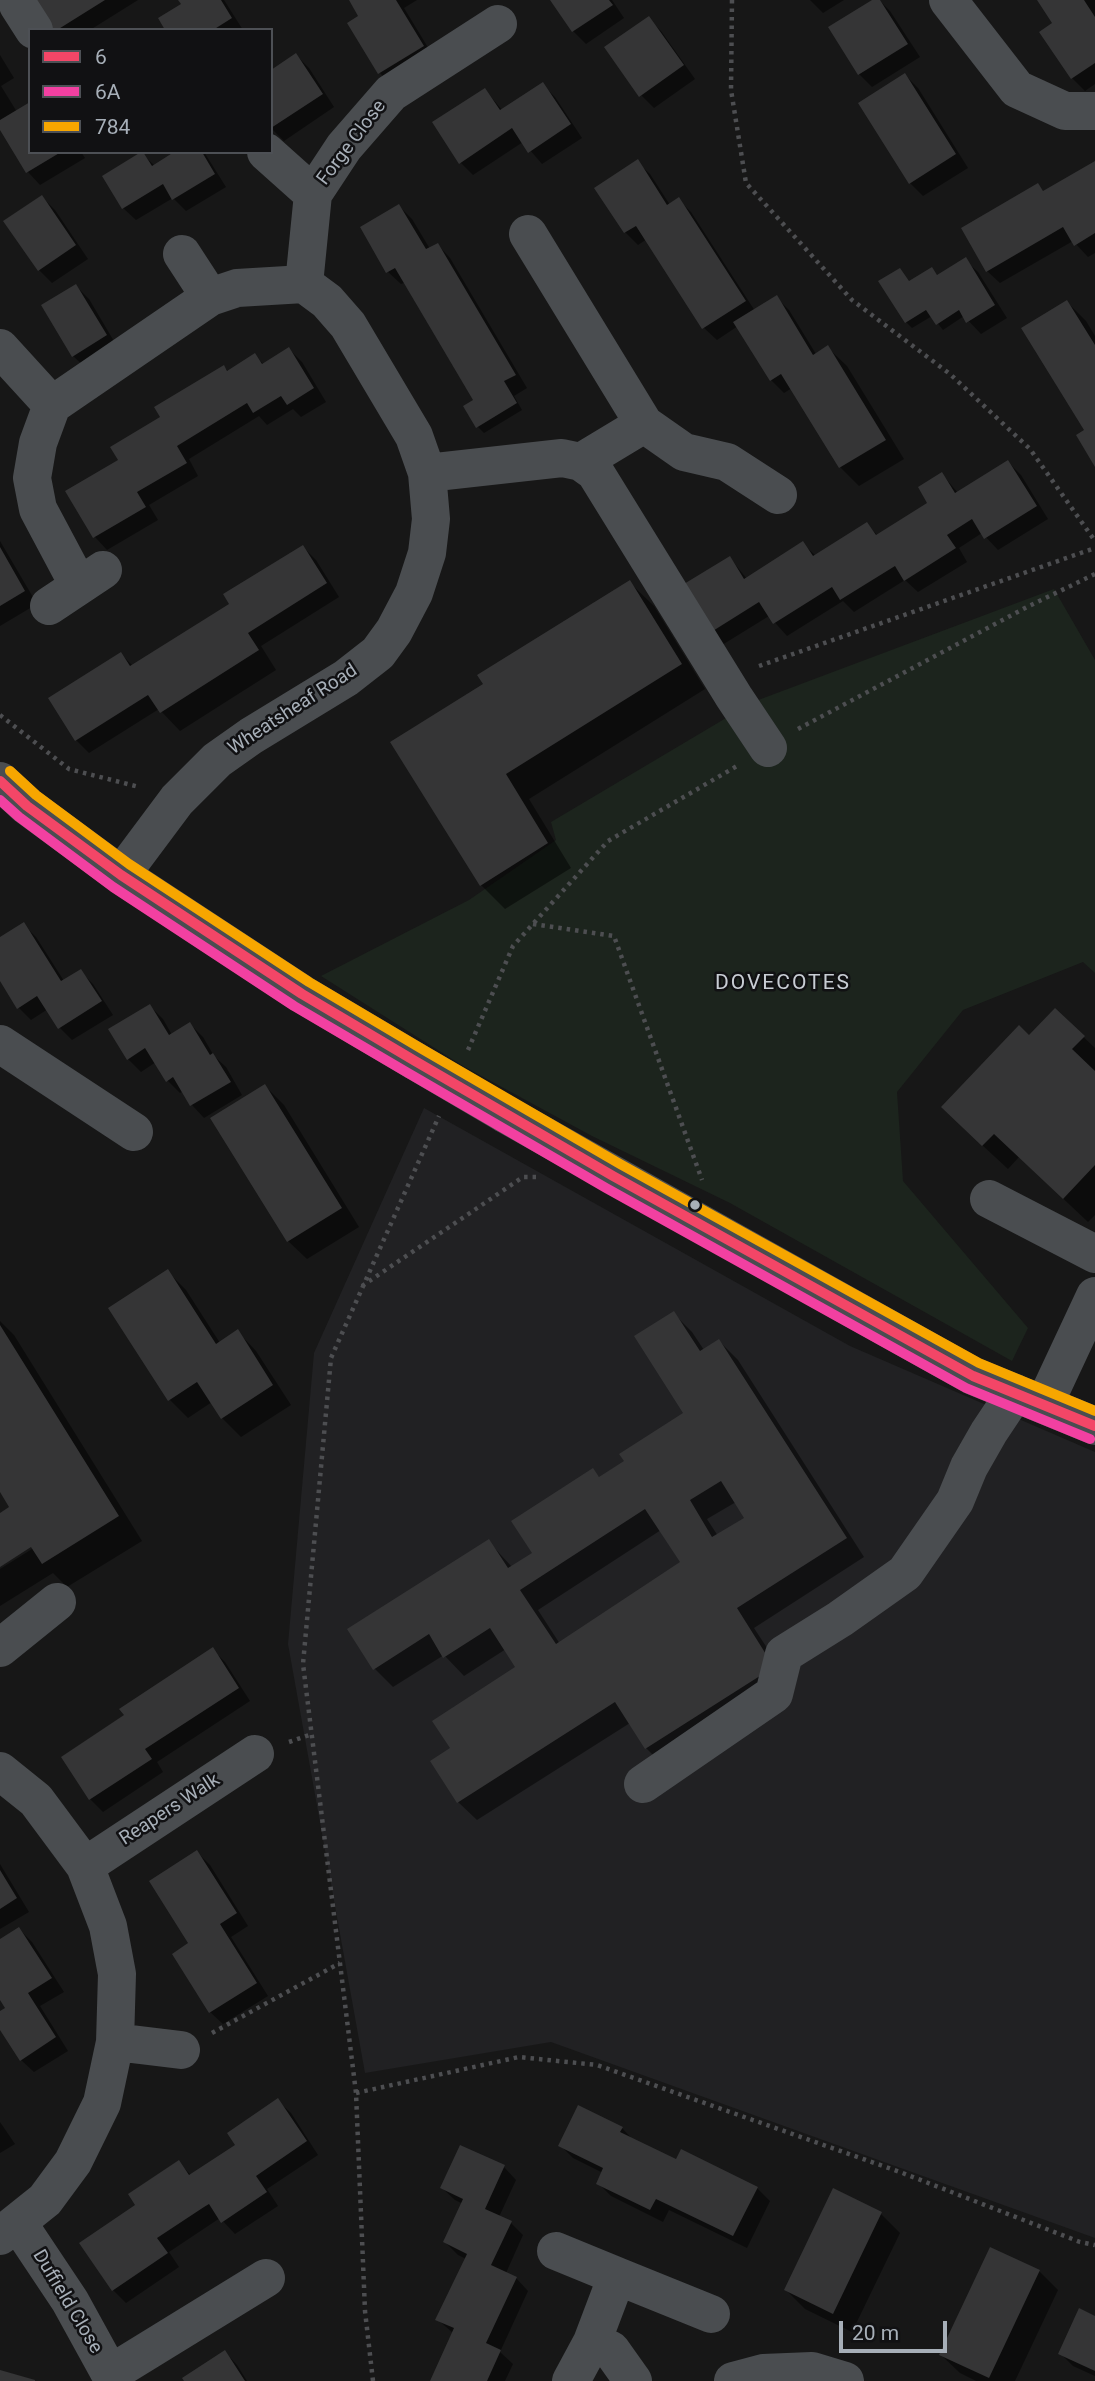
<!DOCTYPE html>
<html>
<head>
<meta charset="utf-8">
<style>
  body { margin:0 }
  #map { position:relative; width:1095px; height:2381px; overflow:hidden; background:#171717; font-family:Roboto,sans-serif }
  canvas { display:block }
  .legend { position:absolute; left:28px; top:28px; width:245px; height:126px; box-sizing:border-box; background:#111113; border:2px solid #4d5055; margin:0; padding:9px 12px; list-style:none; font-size:21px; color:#a7afb8 }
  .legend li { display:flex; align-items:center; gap:14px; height:35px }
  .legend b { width:35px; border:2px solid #4d5055 }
  .scale { position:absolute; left:839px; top:2321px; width:108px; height:32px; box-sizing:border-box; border:4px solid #a7afb8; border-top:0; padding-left:9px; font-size:21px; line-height:24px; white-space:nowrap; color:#a7afb8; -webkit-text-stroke:5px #111113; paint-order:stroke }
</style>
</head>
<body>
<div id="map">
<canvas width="1095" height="2381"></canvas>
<ul class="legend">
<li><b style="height:9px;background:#f34667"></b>6</li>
<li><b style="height:9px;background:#f240a1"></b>6A</li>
<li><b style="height:9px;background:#f7a600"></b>784</li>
</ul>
<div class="scale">20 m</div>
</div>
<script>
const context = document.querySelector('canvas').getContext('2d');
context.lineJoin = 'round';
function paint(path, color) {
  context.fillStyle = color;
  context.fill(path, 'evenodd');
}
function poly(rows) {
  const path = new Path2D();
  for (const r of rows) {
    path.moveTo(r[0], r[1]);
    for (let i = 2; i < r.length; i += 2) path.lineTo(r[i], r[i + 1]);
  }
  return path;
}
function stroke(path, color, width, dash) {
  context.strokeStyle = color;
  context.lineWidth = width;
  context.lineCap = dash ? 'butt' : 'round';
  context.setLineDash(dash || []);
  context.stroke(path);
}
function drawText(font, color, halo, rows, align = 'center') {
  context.font = font + ' Roboto,sans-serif';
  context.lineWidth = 5;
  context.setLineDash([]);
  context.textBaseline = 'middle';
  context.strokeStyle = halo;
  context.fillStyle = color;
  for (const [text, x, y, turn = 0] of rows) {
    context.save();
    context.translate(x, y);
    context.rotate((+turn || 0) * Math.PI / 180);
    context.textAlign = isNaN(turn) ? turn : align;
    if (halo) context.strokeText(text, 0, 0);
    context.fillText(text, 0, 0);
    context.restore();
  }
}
paint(poly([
  [424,1108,850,1346,1095,1452,1095,2238,551,2042,365,2073,288,1644,314,1353]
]), '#212123');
paint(poly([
  [1054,589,1095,660,1095,973,1083,962,963,1010,897,1092,903,1181,1028,1328,1012,1361,730,1203,592,1136,463,1066,321,976,469,900,556,840,551,822,753,702]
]), '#1c241d');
paint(poly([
  [33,0,138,0,90,30,51,30],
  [180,0,224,0,243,30,167,30,183,5],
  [351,0,417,0,404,8,435,59,392,86,380,73,349,24,361,16],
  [553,0,612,0,624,18,586,44,573,31],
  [810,0,844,0,823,13],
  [875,0,879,0,890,11,920,57,872,87,859,74,831,28],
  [1039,0,1095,0,1095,84,1085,91,1072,78,1054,23],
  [648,18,661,31,695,79,654,108,641,95],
  [0,55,14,78,1,86,17,112,30,152,81,152,85,158,40,185,28,172,0,128],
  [296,55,309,68,334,107,284,141,271,128,271,72],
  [905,75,918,88,968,168,923,196,910,183],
  [542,84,555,97,582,138,542,164,523,142,473,175,460,162,485,90,503,111],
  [177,152,204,152,226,187,186,211,173,198,136,220,123,208,142,154,155,166],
  [637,162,650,174,670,205,679,200,691,212,755,311,776,297,789,310,816,354,828,348,847,366,904,459,859,486,840,467,792,388,784,393,771,380,738,326,717,340,704,328,647,239,638,245,625,232],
  [1095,163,1095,253,1088,257,1073,241,1000,283,987,271,1037,185,1044,192],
  [42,197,55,210,88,259,52,283,39,270],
  [399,206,412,219,430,249,438,245,450,258,527,388,514,396,522,410,484,433,478,427,476,400,406,282,401,284,388,272],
  [965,260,978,272,1007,318,981,334,964,316,943,330,932,316,912,328,906,322,900,270,910,283,931,269,938,276],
  [76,286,89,299,118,348,86,368,73,356],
  [1067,302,1086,321,1095,336,1095,463],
  [289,349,302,362,326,402,301,417,293,409,267,425,259,416,189,459,198,476,149,505,158,520,107,550,95,537,68,492,120,460,162,418,224,367,229,372,255,355,264,365],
  [1008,462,1021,475,1048,519,998,550,982,533,959,548,967,562,918,592,905,580,854,612,843,601,787,636,769,616,722,645,709,633,730,558,747,579,803,544,816,556,867,524,878,536,930,504,942,474,958,493],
  [0,541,37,604,0,626],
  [303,547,316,560,339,597,261,646,276,670,180,731,159,709,89,753,76,740,121,654,133,666,229,606],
  [629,582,654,606,705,689,529,799,571,868,505,909,481,885,485,684],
  [23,924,36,937,64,981,80,971,93,984,113,1015,72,1040,59,1027,48,1009,31,1020,19,1008,0,978,0,939],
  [150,1006,163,1019,172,1035,190,1024,203,1037,214,1056,226,1067,242,1095,204,1118,192,1105,183,1091,180,1093,167,1080,156,1062,141,1072,128,1059],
  [1055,1010,1095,1048,1095,1215,1088,1222,1019,1157,1008,1169,967,1131,1029,1038],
  [265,1086,284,1105,359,1227,307,1259,288,1241],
  [167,1271,186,1290,220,1343,238,1332,256,1351,291,1405,241,1437,222,1418,212,1402,188,1418,169,1399],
  [673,1313,692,1332,704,1350,719,1341,738,1360,864,1557,754,1628,792,1686,665,1767,646,1748,630,1723,477,1820,458,1802,453,1749,518,1668,506,1649,464,1676,444,1655,393,1687,374,1668,488,1541,512,1567,534,1553,593,1471,600,1478,626,1461,685,1413],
  [736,1502,746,1519,718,1536,707,1519],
  [661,1530,682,1563,560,1644,538,1610],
  [0,1321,14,1335,142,1541,67,1587,53,1573,0,1606,0,1569,40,1544,38,1541,0,1565,0,1515,12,1508,0,1489],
  [213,1650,225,1662,250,1701,157,1762,163,1772,103,1812,90,1799,126,1716],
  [197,1852,210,1865,248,1926,231,1937,268,1996,223,2024,210,2012,191,1944],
  [0,1864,29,1912,0,1929],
  [19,1929,32,1942,64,1992,40,2006,68,2051,34,2072,21,2060,0,2027,0,2013,7,2008,0,1997,0,1942],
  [278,2101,291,2113,318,2155,267,2189,278,2206,235,2234,220,2218,169,2252,179,2267,126,2303,113,2290,137,2206,179,2163,192,2176,237,2145],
  [579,2107,622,2128,635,2142,677,2162,757,2188,770,2201,747,2248,669,2210,663,2222,611,2196,598,2183,603,2173,573,2158,560,2145],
  [0,2122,15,2144,0,2153],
  [504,2167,516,2180,499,2217,511,2223,523,2235,506,2273,516,2278,528,2291,500,2352,513,2364,505,2381,432,2381,454,2334,437,2319,466,2259,458,2255,445,2242,463,2204,455,2200,442,2188],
  [881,2214,900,2233,852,2332,805,2309,786,2290],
  [1039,2271,1058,2290,1015,2381,976,2381,960,2373,941,2355],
  [1095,2317,1095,2376,1073,2366,1060,2353],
  [225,2352,237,2365,247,2381,186,2381]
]), '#0007');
paint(poly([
  [31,0,105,0,57,30,49,30],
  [178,0,221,0,232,18,213,30,165,30,158,18,181,4],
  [349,0,396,0,424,46,378,74,347,23,358,16],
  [550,0,609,0,613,5,572,32],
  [872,0,880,0,908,44,858,75,828,27],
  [1037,0,1084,0,1095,17,1095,63,1071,79,1039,32,1052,23],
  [649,16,684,65,639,97,604,47],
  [296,53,323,94,271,128,271,70],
  [905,73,956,154,909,184,858,103],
  [543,82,571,124,528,153,512,128,459,164,432,122,485,88,500,110],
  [30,102,30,152,61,152,26,173,0,130,0,120],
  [141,152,143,152,152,166,174,152,202,152,215,174,172,200,163,184,122,209,102,176],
  [638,159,667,205,679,197,746,301,702,329,636,226,624,233,594,188],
  [1095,161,1095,233,1074,246,1063,227,986,272,961,228,1038,183,1043,191],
  [42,195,76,245,38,271,3,221],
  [399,204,426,249,438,243,516,375,504,381,517,403,476,428,463,406,473,400,395,268,386,273,360,227],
  [966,257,995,305,966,323,959,310,936,325,926,310,905,323,878,281,900,268,909,281,932,267,937,275],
  [76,284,107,335,72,357,41,305],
  [777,295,813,355,828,345,886,440,839,468,781,374,770,381,733,322],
  [1067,300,1095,345,1095,467,1076,435,1084,430,1021,328],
  [289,347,314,388,287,405,281,396,253,413,247,403,177,446,187,463,137,492,146,507,93,538,65,491,118,460,110,447,160,417,154,407,224,365,227,371,255,353,262,364],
  [1008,460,1037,506,984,539,972,519,947,535,956,548,904,581,895,566,840,600,832,587,773,624,759,602,708,634,679,587,730,556,744,579,803,541,813,556,867,522,876,535,927,503,918,487,942,472,955,493],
  [303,545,327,583,248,633,259,650,160,713,148,695,75,741,48,698,121,652,130,666,229,604,223,594],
  [0,547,25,591,0,606],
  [630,580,682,664,506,774,548,843,480,886,390,742,483,684,477,675],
  [24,922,61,981,81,969,102,1001,58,1029,37,996,17,1009,0,981,0,937],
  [150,1004,169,1035,190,1022,210,1055,213,1053,231,1082,190,1106,173,1077,166,1082,145,1048,127,1060,108,1029],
  [1055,1008,1085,1036,1072,1049,1095,1071,1095,1165,1063,1199,994,1134,982,1146,941,1107,1019,1025,1029,1035],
  [265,1084,342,1208,287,1242,210,1118],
  [168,1269,216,1344,238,1329,273,1385,221,1419,197,1382,168,1401,108,1308],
  [674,1311,700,1351,719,1339,847,1538,737,1608,774,1667,645,1749,615,1702,457,1803,430,1761,450,1748,432,1721,515,1667,490,1628,443,1658,429,1634,373,1670,347,1629,489,1539,508,1568,532,1553,511,1521,593,1468,599,1477,624,1461,619,1454,683,1413,634,1336],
  [721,1481,744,1518,712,1537,690,1500],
  [645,1509,680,1562,556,1644,520,1590],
  [0,1325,119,1516,42,1564,31,1547,0,1567,0,1513,9,1507,0,1492],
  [213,1647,239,1688,145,1749,152,1759,89,1800,61,1757,124,1715,119,1709],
  [197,1850,237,1913,220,1924,257,1983,209,2013,172,1954,188,1943,149,1881],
  [0,1870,17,1898,0,1909],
  [19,1927,52,1978,28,1993,56,2037,20,2061,0,2030,0,2011,5,2008,0,2000,0,1939],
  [278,2098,307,2141,256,2176,267,2192,221,2223,209,2204,204,2207,157,2238,168,2253,112,2291,79,2243,135,2205,128,2194,179,2160,189,2175,235,2145,227,2133],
  [578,2105,623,2127,620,2132,676,2159,681,2149,758,2187,733,2236,656,2199,650,2210,596,2184,603,2168,558,2146],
  [460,2145,505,2165,485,2209,512,2221,491,2265,517,2277,486,2343,501,2350,487,2381,430,2381,454,2328,435,2320,467,2254,443,2242,463,2199,440,2188],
  [833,2188,882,2212,833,2314,784,2290],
  [990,2247,1040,2270,989,2378,939,2355],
  [1079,2308,1095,2316,1095,2371,1058,2354],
  [225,2350,245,2381,184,2381,182,2378],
  [0,2370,35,2380,35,2381,0,2381]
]), '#353536');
stroke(poly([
  [732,0,731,90,746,183,852,300,950,374,1030,449,1095,541],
  [759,666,1095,548],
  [0,715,69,769,139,787],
  [798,729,1027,607,1095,574],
  [533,924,614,936,702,1180],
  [468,1050,513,946,608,841,737,766],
  [362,1286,523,1177,536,1177],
  [289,1742,312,1734],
  [212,2033,340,1963],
  [356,2093,519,2057,597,2065,900,2172,1080,2242,1095,2245],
  [373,2381,365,2311,356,2093,303,1664,331,1358,439,1116]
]), '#4d4e51', 4.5, [3.5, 5]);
stroke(poly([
  [948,0,1017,89,1065,111,1095,111],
  [18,5,34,30],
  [266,152,313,194],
  [528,234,644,424,684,452,727,462,778,495],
  [182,254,210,297],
  [304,284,313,194,344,147,391,93,498,24],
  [0,348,52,405,38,443,32,478,38,509,79,586],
  [52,405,210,297,237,288,304,284,327,301,348,325,414,436,427,473,431,519,427,553,414,593,394,631,378,653,346,678,251,736,217,760,177,800,121,875],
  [581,462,644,424],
  [427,473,562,458,581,462,595,472,734,697,768,748],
  [49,606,103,570],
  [0,781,27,806,121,875,302,994,415,1061],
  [0,1044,134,1132],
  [505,1114,973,1376,1095,1426],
  [989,1199,1095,1254],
  [1044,1405,1095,1296],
  [0,1648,57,1602],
  [0,1771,36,1800,85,1866,108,1926,117,1974,115,2042,102,2103,73,2162,45,2200,0,2236],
  [643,1784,774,1694,784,1654,840,1619,905,1573,955,1501,969,1467,989,1432,1015,1393],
  [85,1866,255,1754],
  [115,2042,181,2050],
  [18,2223,70,2301,114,2381],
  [556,2251,617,2276],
  [592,2342,617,2276,711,2314],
  [110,2374,266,2278],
  [571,2381,592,2342,611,2350,633,2381],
  [733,2381,763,2373,812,2371,845,2381]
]), '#4a4d50', 38);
stroke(poly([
  [415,1061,505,1114]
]), '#4a4d50', 38);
stroke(poly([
  [0,781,27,806,121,875,302,994,415,1061,613,1176,973,1376,1095,1426]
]), '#f34667', 10);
stroke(poly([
  [0,800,19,817,113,887,294,1006,408,1073,606,1188,966,1388,1090,1439]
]), '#f240a1', 10);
stroke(poly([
  [10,771,36,795,129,864,309,982,422,1049,620,1164,979,1363,1095,1411]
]), '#f7a600', 10);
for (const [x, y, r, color] of [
  [695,1205,6,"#a7afb8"]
]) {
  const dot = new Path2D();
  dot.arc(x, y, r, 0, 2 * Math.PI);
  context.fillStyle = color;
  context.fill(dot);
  stroke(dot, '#111113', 2.5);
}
drawText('19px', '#a7afb8', '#111113', [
  ["Forge Close",352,143,-53],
  ["Wheatsheaf Road",293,710,-33],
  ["Reapers Walk",170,1810,-33],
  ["Duffield Close",67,2302,59]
]);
context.letterSpacing = '2px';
drawText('21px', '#c8cdd4', '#111113', [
  ["DOVECOTES",783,984]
]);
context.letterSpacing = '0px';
</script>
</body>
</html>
